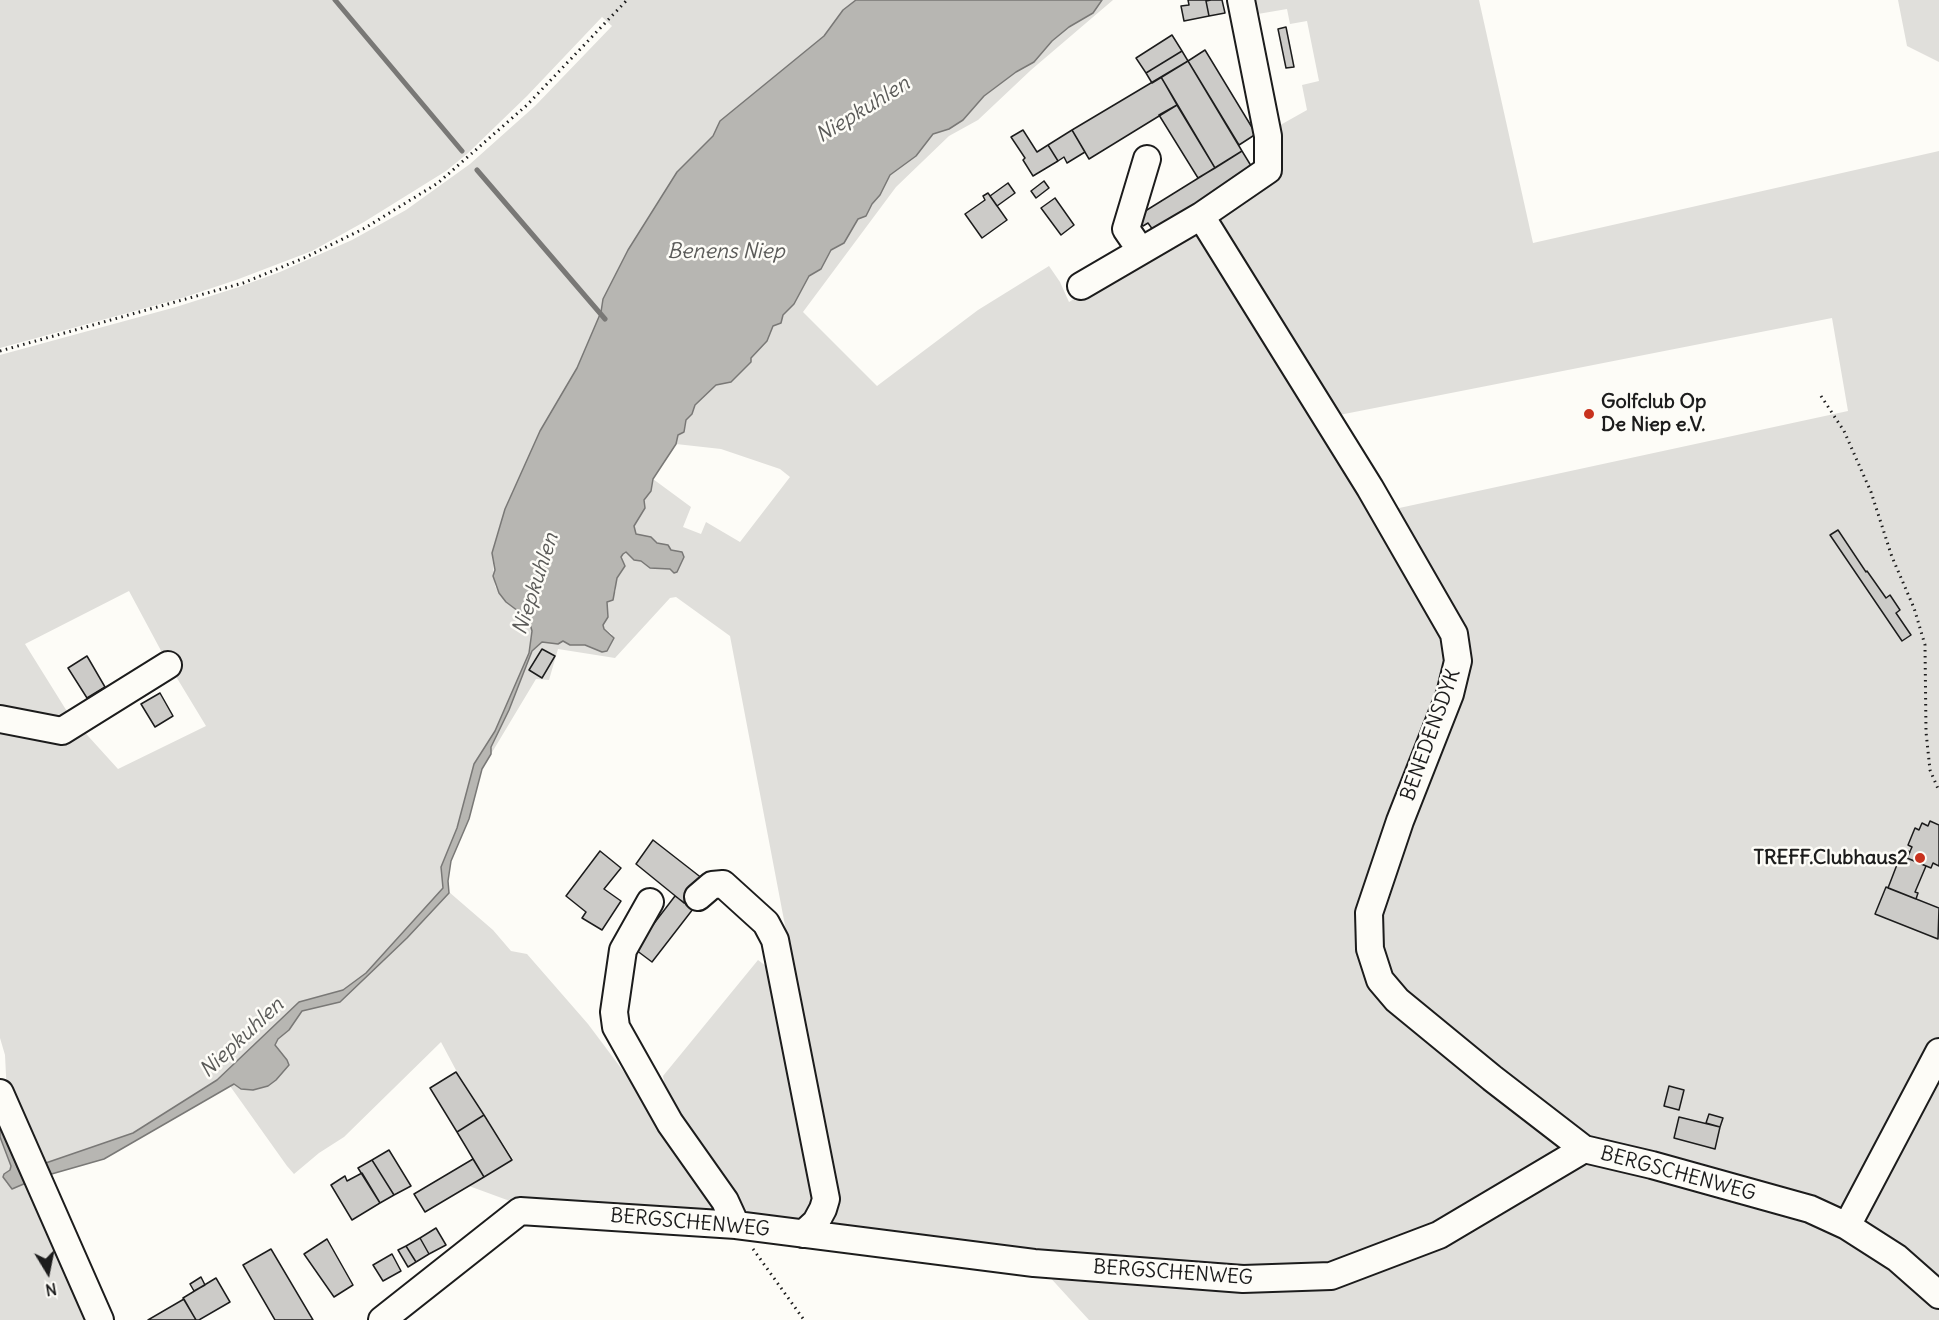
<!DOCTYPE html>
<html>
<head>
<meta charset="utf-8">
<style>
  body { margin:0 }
  #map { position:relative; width:1939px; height:1320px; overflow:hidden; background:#fdfcf7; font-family:Delius,sans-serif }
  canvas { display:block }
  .north { position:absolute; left:18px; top:1242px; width:60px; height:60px; -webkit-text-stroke:4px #fdfcf7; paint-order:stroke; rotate:170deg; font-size:16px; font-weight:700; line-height:24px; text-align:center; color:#1c1c1c }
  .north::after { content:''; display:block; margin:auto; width:21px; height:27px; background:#1c1c1c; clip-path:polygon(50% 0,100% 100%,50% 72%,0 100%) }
</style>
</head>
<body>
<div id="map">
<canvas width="1939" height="1320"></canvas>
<div class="north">N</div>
</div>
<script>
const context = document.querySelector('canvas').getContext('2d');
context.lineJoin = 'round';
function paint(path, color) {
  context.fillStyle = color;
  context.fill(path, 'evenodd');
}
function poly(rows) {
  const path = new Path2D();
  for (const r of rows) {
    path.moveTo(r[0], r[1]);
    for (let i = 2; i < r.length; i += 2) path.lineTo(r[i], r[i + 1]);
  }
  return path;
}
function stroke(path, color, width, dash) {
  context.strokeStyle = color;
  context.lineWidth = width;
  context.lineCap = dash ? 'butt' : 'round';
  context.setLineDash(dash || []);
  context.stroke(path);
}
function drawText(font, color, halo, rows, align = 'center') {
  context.font = font + ' Delius,sans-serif';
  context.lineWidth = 5;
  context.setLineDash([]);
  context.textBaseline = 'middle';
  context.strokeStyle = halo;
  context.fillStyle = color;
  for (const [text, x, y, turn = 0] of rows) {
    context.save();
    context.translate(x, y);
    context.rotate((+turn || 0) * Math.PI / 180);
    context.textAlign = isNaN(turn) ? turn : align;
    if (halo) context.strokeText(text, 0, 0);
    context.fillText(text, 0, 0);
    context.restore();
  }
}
paint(poly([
  [0,0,856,0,842,11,824,36,720,121,713,136,677,172,603,299,601,312,577,368,540,431,505,509,492,553,495,586,499,593,506,602,522,614,530,624,532,631,529,653,495,731,474,764,457,828,441,867,443,888,366,973,343,990,299,1002,217,1080,133,1133,37,1166,7,1095,5,1055,0,1038,0,725,79,726,118,769,206,726,166,660,129,591,25,644,73,721,0,714,0,355,176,307,239,287,280,272,352,240,406,210,470,164,535,106,612,26,602,17,527,96,468,153,446,171,364,222,312,251,236,280,182,298,0,348],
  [1102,0,1113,0,1031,70,978,120,949,136,896,187,803,312,877,386,978,310,1049,266,1060,282,1069,302,1158,247,1177,247,1216,223,1218,212,1264,180,1281,154,1275,128,1307,110,1302,85,1319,81,1307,21,1290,24,1287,9,1252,15,1249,0,1479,0,1533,243,1939,151,1939,1286,1903,1253,1588,1145,1434,1228,1332,1268,1244,1272,815,1229,827,1214,791,957,730,636,676,597,670,598,615,658,558,649,549,680,536,679,491,754,491,747,509,710,532,651,538,644,542,642,558,644,563,641,570,645,585,645,602,652,612,634,604,629,602,625,608,617,607,601,616,591,616,578,622,554,626,552,634,560,641,561,650,568,670,569,674,573,671,550,668,545,657,543,651,537,636,534,634,526,645,508,644,500,651,491,653,479,691,507,683,527,701,534,706,522,740,542,790,477,780,469,721,449,676,444,678,435,684,432,686,420,692,414,695,405,716,385,731,382,751,362,750,358,767,341,773,326,794,304,809,276,821,269,831,250,844,243,858,219,866,216,872,204,880,195,889,175,916,156,933,134,949,129,963,120,984,96,1016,72,1034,62,1052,41,1069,27,1093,13],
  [1832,318,1848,411,1390,510,1329,417],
  [1898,0,1939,0,1939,62,1907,46],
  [449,892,493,930,511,951,527,954,588,1024,672,1136,722,1217,518,1204,469,1186,513,1159,457,1072,441,1042,344,1137,319,1153,294,1174,287,1166,230,1086,287,1060,275,1045,278,1039,289,1030,302,1011,340,1002,407,938],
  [758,960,778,975,820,1193,801,1227,738,1218,671,1117,663,1076],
  [0,1137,11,1166,10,1170,4,1174,3,1177,7,1184,33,1180,94,1320,0,1320],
  [1597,1163,1844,1231,1939,1305,1939,1320,1089,1320,1046,1273,1333,1283,1560,1170]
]), '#e0dfdb');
const water = poly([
  [856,0,1102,0,1093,13,1069,27,1052,41,1034,62,1016,72,984,96,963,120,949,129,933,134,916,156,890,175,880,195,872,204,866,216,858,219,844,243,831,250,821,269,809,276,794,304,783,315,781,323,773,326,767,341,751,358,751,362,731,382,716,385,695,405,692,414,686,420,684,432,678,435,676,444,653,479,651,491,644,500,645,508,634,526,636,534,651,537,657,543,668,545,671,550,682,552,684,557,677,572,674,573,670,569,650,568,641,561,634,560,626,552,623,554,621,557,625,566,617,578,613,600,607,602,608,617,603,625,604,629,614,638,607,651,602,652,585,645,570,645,563,641,558,644,542,642,532,651,509,710,491,747,491,754,482,769,469,819,451,861,448,881,449,893,407,938,340,1002,302,1011,289,1030,278,1039,275,1045,287,1060,289,1065,276,1080,268,1086,253,1090,241,1089,234,1084,104,1159,48,1175,37,1166,133,1133,217,1080,299,1002,343,990,366,973,443,888,441,867,457,828,474,764,495,731,529,653,532,631,530,624,522,614,506,602,499,593,493,576,495,570,492,553,505,509,540,431,577,368,601,312,603,299,628,250,677,172,713,136,720,121,824,36,843,10,856,0],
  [0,1124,18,1169,33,1180,12,1189,3,1177,4,1174,10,1170,11,1166,0,1137,0,1124]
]);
paint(water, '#b7b6b2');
stroke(water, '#797876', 1.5);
stroke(poly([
  [335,0,462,151],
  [477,170,605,319]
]), '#797876', 5);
const building = poly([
  [1188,0,1211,0,1206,1,1209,16,1184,21,1181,6,1189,5,1188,0],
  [1211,0,1222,0,1225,13,1209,16,1206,1,1211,0],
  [1286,27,1294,67,1286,68,1278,29,1286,27],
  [1172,35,1182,51,1146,73,1136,58,1172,35],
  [1205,50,1256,134,1239,145,1188,61,1205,50],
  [1182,51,1188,61,1152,83,1146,73,1182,51],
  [1188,61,1242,151,1215,168,1161,77,1188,61],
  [1161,77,1177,105,1089,159,1072,130,1161,77],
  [1177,105,1215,168,1198,178,1159,115,1177,105],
  [1023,130,1037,152,1048,145,1058,161,1033,176,1023,160,1025,158,1011,137,1023,130],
  [1072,130,1085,152,1067,163,1064,157,1058,161,1048,145,1072,130],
  [1242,151,1253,169,1153,230,1148,223,1143,226,1139,219,1144,216,1142,213,1242,151],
  [1044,181,1049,188,1036,198,1031,191,1044,181],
  [1008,183,1015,193,997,206,990,196,1008,183],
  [988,193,1007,220,982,238,965,214,985,200,983,196,988,193],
  [1055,198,1074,225,1061,235,1041,208,1055,198],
  [1838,530,1866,572,1867,571,1886,598,1890,595,1900,610,1896,613,1911,635,1902,641,1830,535,1838,530],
  [542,649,555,656,542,678,529,670,542,649],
  [87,656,105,687,87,698,68,668,87,656],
  [160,693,173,716,155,727,141,704,160,693],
  [1930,821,1939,825,1939,866,1933,863,1931,868,1907,858,1912,847,1908,845,1915,828,1919,830,1922,823,1928,826,1930,821],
  [653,840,703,879,684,903,636,864,653,840],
  [1903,849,1910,852,1907,858,1926,866,1915,892,1918,893,1916,899,1888,888,1903,849],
  [600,851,621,868,604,889,621,901,602,930,582,918,586,912,566,896,600,851],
  [1886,887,1939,908,1938,939,1875,914,1886,887],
  [675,896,693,909,652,962,636,950,636,947,675,896],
  [456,1072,484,1115,457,1132,430,1088,456,1072],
  [1669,1086,1684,1090,1679,1110,1664,1106,1669,1086],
  [1709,1114,1723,1118,1720,1127,1706,1123,1709,1114],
  [484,1115,512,1160,484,1177,457,1132,484,1115],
  [1679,1117,1720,1127,1715,1149,1674,1138,1679,1117],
  [389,1150,411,1186,394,1195,372,1160,389,1150],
  [473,1159,484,1177,425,1212,414,1194,473,1159],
  [372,1160,394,1195,380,1203,358,1168,372,1160],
  [362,1173,380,1203,352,1220,331,1185,345,1176,347,1181,362,1173],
  [436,1228,446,1245,429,1254,420,1238,436,1228],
  [420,1238,429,1254,416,1262,406,1246,420,1238],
  [327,1239,353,1285,334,1297,304,1254,327,1239],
  [406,1246,416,1262,408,1267,398,1250,406,1246],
  [271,1249,313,1320,275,1320,243,1265,271,1249],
  [392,1254,401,1271,383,1281,373,1265,392,1254],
  [201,1277,205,1285,194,1291,190,1284,201,1277],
  [216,1278,230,1302,199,1320,196,1320,183,1298,216,1278],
  [184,1299,196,1320,148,1320,184,1299]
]);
paint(building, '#cccbc8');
stroke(building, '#1c1c1c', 1.5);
const minor = poly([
  [1241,0,1268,136,1268,170,1201,216,1370,488,1454,634,1458,661,1450,694,1400,821,1369,913,1370,949,1380,980,1397,1000,1492,1078,1584,1149],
  [1141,251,1126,229,1147,159],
  [1081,286,1201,216],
  [0,719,62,731,168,665],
  [698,897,712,885,723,884,766,923,775,940,826,1199,823,1209,816,1222,803,1234],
  [650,902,623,950,614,1012,616,1027,670,1123,725,1201,736,1225],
  [0,1093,100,1320],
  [1847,1226,1939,1052],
  [382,1320,520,1211,736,1225,1034,1263,1243,1279,1331,1276,1439,1235,1584,1149,1652,1165,1810,1209,1847,1226,1897,1258,1939,1295]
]);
stroke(minor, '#1c1c1c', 30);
stroke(poly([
  [0,351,243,283,304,258,365,228,438,183,527,105,627,0],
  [1821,396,1844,431,1871,492,1892,557,1914,608,1925,645,1926,732,1930,770,1939,791],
  [753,1249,804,1320]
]), '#1c1c1c', 3, [1.5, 4.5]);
stroke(minor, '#fdfcf7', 26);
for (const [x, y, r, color] of [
  [1589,414,6,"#c8321e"],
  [1920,858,6,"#c8321e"]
]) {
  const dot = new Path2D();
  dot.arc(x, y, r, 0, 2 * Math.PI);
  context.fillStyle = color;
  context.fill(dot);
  stroke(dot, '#fdfcf7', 2);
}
drawText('bold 20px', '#1c1c1c', '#fdfcf7', [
  ["Golfclub Op",1601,402],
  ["De Niep e.V.",1601,425],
  ["TREFF.Clubhaus2",1908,858,"right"]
], 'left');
drawText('20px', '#1c1c1c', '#fdfcf7', [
  ["BENEDENSDYK",1431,735,-70],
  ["BERGSCHENWEG",1678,1174,15],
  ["BERGSCHENWEG",690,1223,5],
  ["BERGSCHENWEG",1173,1273,4]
]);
drawText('italic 21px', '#5a5a58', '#fdfcf7', [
  ["Niepkuhlen",863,110,-32],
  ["Benens Niep",726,252],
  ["Niepkuhlen",536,584,-72],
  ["Niepkuhlen",242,1038,-43]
]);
</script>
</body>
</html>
